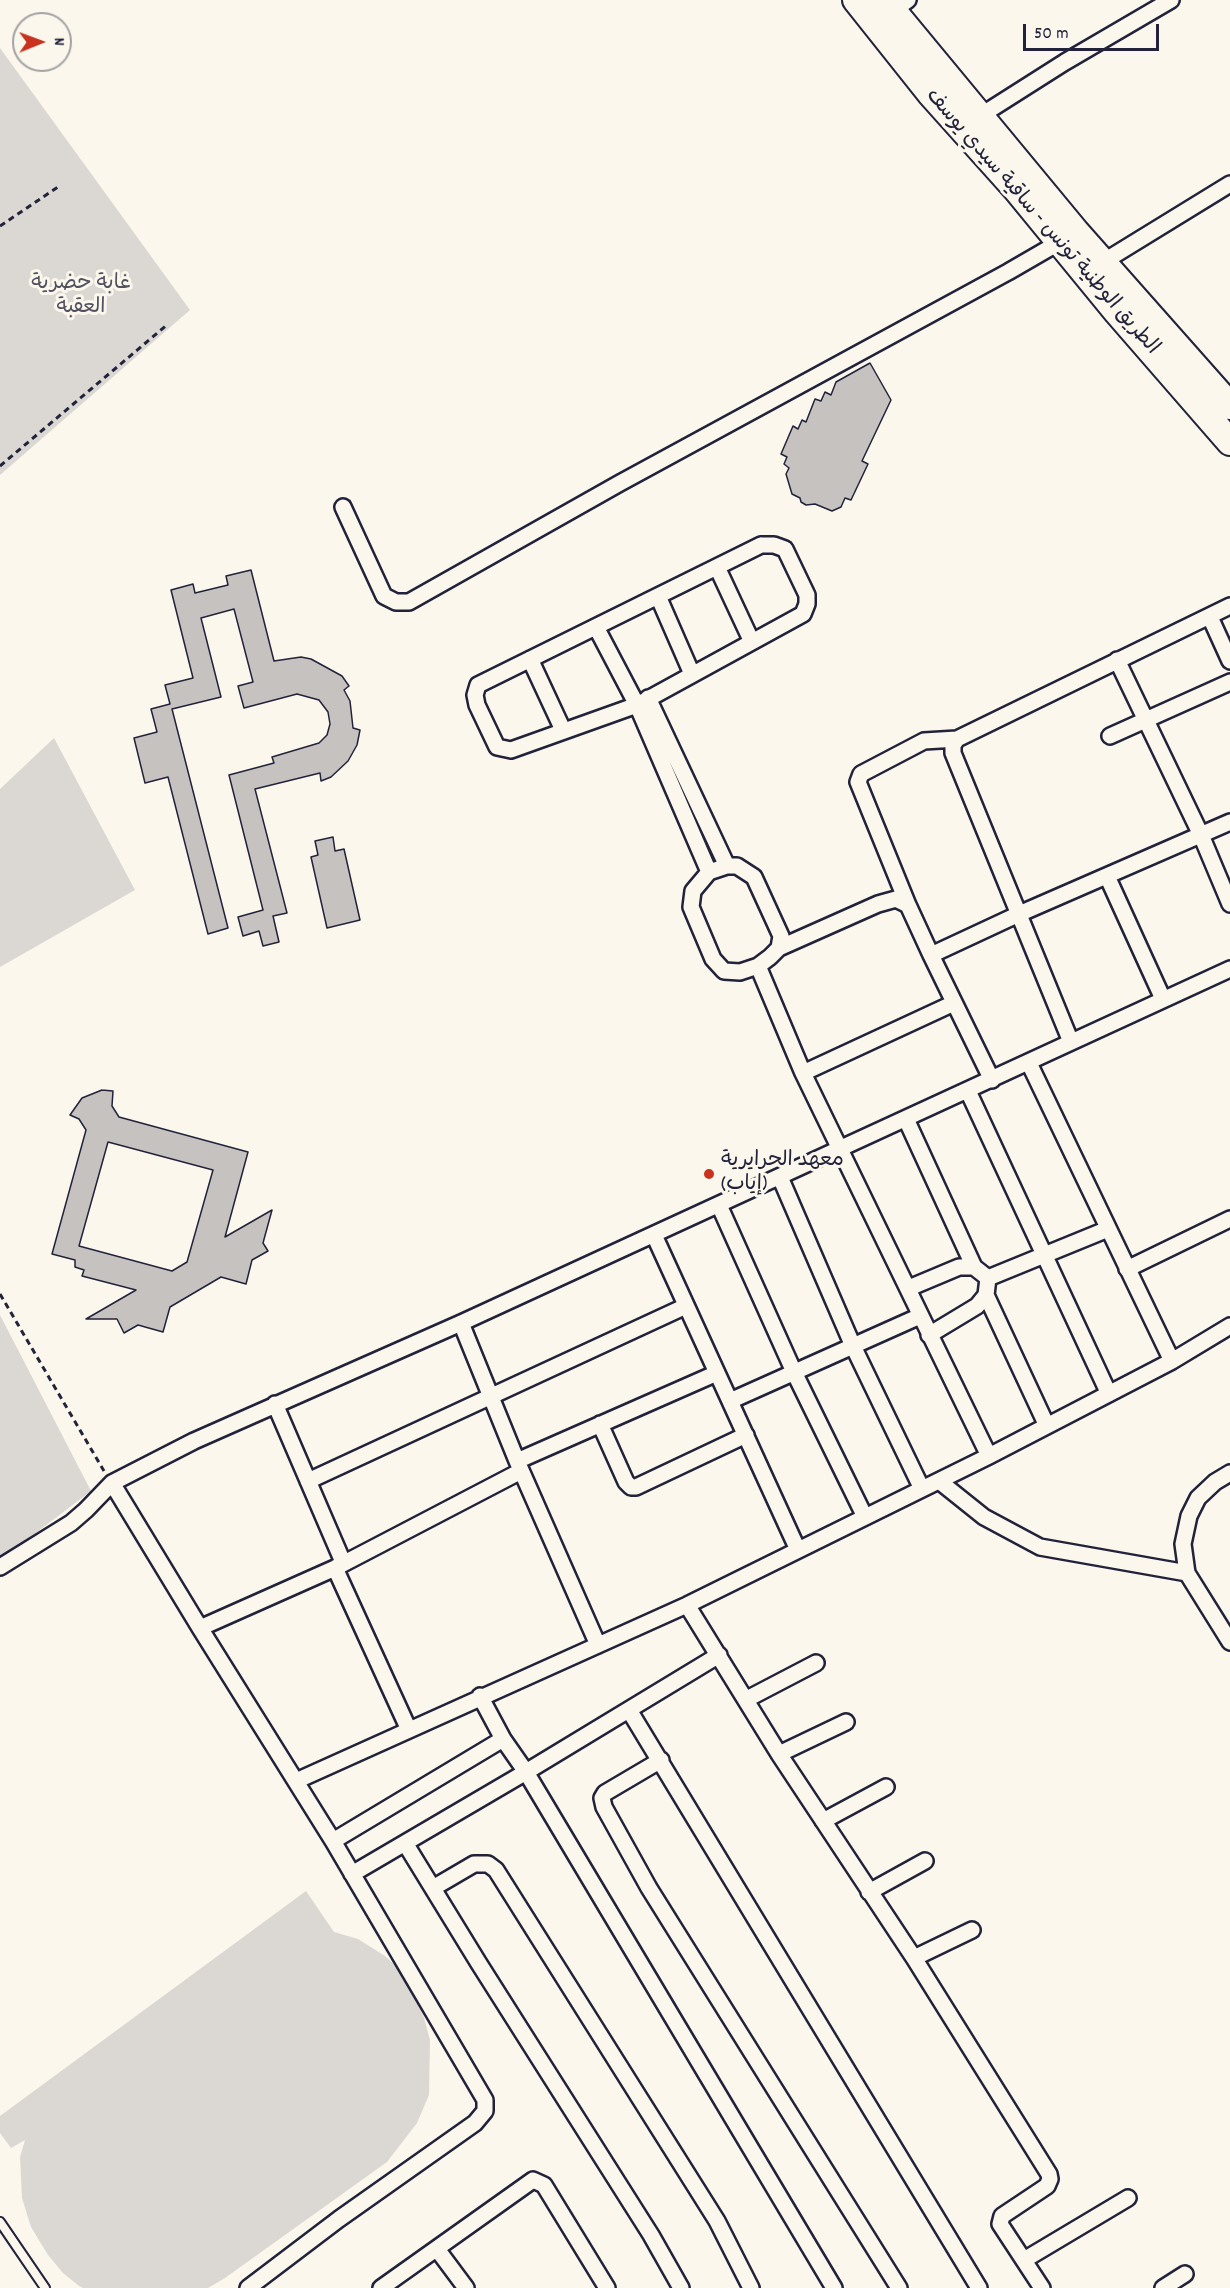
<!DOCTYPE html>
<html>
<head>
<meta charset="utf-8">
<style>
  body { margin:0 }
  #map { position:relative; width:1230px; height:2288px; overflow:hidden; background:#fbf7ec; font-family:Dekko,sans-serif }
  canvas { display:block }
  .north { position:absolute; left:12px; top:12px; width:60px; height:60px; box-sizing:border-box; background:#fbf7ec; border:2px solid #a4a2a5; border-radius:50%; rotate:89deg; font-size:16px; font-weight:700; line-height:24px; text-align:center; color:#22223b }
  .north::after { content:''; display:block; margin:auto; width:21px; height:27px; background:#c8321e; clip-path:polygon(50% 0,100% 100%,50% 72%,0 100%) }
  .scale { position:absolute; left:1023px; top:24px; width:136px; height:27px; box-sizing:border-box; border:3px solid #22223b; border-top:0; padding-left:8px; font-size:18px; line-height:21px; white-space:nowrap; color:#22223b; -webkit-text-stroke:4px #fbf7ec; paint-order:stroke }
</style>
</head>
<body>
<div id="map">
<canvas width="1230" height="2288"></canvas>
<div class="north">N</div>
<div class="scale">50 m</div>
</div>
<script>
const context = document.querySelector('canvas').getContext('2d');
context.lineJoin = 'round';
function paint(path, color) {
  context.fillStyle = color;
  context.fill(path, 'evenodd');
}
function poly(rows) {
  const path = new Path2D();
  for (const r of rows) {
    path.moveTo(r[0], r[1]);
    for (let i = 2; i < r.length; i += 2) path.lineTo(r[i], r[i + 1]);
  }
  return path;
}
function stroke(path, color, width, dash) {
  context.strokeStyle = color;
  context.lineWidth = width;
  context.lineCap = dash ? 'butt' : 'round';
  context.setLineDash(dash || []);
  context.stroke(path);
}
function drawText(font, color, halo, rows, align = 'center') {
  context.font = font + ' Dekko,"Playpen Sans Arabic",sans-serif';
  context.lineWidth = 6;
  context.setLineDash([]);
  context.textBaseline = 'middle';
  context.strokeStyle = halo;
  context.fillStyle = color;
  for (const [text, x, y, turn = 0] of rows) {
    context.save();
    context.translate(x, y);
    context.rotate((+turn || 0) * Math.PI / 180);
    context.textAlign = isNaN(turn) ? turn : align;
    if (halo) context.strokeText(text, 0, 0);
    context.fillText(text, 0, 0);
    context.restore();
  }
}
paint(poly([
  [0,48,190,310,0,475],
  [54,738,135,890,0,967,0,789],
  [0,1315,91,1491,0,1560],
  [306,1891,334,1932,358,1939,385,1956,397,1967,413,1991,424,2018,430,2040,429,2095,417,2123,387,2162,225,2278,208,2288,83,2288,79,2286,63,2273,48,2255,31,2227,22,2198,20,2157,25,2140,11,2148,0,2133,0,2116]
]), '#dbd8d3');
const building = poly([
  [870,363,891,400,862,461,868,464,851,500,845,498,841,507,832,511,815,504,806,505,801,502,800,498,792,494,786,474,789,468,784,464,787,457,781,454,793,426,798,429,802,420,806,422,815,399,821,401,825,392,831,395,836,382,870,363],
  [251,570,274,661,301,657,311,659,342,676,349,686,344,690,350,701,353,728,360,730,357,745,348,761,331,777,321,781,320,773,255,789,287,913,273,916,279,942,263,946,259,931,243,936,238,917,263,910,229,775,274,763,272,757,319,743,327,735,330,724,328,712,319,700,297,694,244,708,238,686,253,682,234,609,201,618,221,697,172,709,228,928,208,934,168,777,145,783,134,738,157,732,151,709,170,704,165,685,193,678,171,590,193,584,195,593,228,585,226,576,251,570],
  [333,837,335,851,344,849,360,920,327,928,311,857,318,855,315,841,333,837],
  [102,1090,113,1091,112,1106,119,1117,248,1152,225,1237,272,1210,263,1243,268,1251,252,1260,246,1284,221,1277,170,1307,163,1332,138,1325,124,1333,117,1319,86,1319,136,1290,82,1276,84,1270,75,1267,75,1260,52,1254,86,1130,79,1119,70,1115,82,1098,102,1090],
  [108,1142,213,1170,187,1262,172,1271,79,1246,108,1142]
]);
paint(building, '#c6c2c0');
stroke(building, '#22223b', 1.5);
const service = poly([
  [0,2222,45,2288]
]);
const minor = poly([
  [893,11,908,0],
  [980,116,1065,62,1171,0],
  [1103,262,1230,184],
  [343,507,384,596,396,602,409,602,620,483,1008,272,1065,239],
  [761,545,774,545,785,549,807,595,807,604,803,614,637,705,511,750,497,747,477,705,475,695,478,685,761,545],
  [717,567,752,642],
  [658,596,692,674],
  [1210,617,1230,661],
  [596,627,637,705,709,872],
  [530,659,563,730],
  [1117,660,1201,835,1230,904],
  [648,698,727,866],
  [1110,736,1230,682],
  [727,866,737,866,754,877,781,936,779,948,770,957,758,966,740,972,724,971,713,959,691,907,693,891,709,872,727,866],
  [1107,876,1163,999],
  [908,905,858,782,861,774,924,741,957,739],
  [779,948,878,904,896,899,908,905,931,955,992,1080],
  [931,955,1019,914,1230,822],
  [758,966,803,1073,989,1456],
  [1071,1042,953,753,953,745,957,739,1230,606],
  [1029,1063,1172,1361],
  [803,1073,954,1003],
  [968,1091,1109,1394],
  [906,1119,974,1267],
  [780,1177,853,1346,922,1489],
  [719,1205,794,1372,865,1517],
  [654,1235,798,1550],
  [1127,1269,1230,1219],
  [988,1278,1108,1229],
  [909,1288,959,1267,974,1267,988,1278,986,1295,977,1306,929,1335],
  [986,1295,1047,1426],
  [461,1323,517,1461,598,1645],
  [730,1401,920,1316],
  [275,1404,343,1562],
  [600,1424,626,1482,631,1487,636,1487,746,1435],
  [517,1461,717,1373],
  [1230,1473,1215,1482,1198,1498,1189,1516,1183,1544,1187,1573,1230,1642],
  [308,1481,686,1306],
  [939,1481,984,1517,1040,1547,1187,1573],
  [112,1483,200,1628,333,1841,485,2100,485,2111,475,2123,339,2219,248,2288],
  [0,1567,71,1523,86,1510,112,1483,194,1441,461,1323,1230,969],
  [335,1568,409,1730],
  [687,1605,779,1754,914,1958,1049,2174,1050,2179,1047,2186,1002,2216,1000,2224,1042,2288],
  [200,1628,335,1568,521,1471],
  [480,1696,503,1739,526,1772,834,2288],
  [747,1699,816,1663],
  [629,1710,979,2288],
  [779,1754,846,1722],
  [661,1760,605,1793,602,1798,604,1807,649,1888,899,2288],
  [296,1781,687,1605,989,1456,1172,1361,1230,1326],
  [823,1821,886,1787],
  [333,1841,503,1739],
  [405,1843,478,1962,651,2235,681,2288],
  [352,1874,526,1772,719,1655],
  [433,1888,474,1864,488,1864,496,1870,717,2221,751,2288],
  [869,1892,925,1861],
  [914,1958,972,1930],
  [437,2249,466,2288],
  [1024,2260,1128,2198],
  [381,2288,533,2180,544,2185,607,2288],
  [1163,2288,1185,2274]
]);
const trunk = poly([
  [856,0,930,93,1017,190,1117,312,1230,442],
  [884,0,1076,232,1230,406]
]);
stroke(service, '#22223b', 12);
stroke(minor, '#22223b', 20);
stroke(trunk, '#22223b', 30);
stroke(poly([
  [0,226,61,185],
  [0,466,168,324],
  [0,1294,104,1471]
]), '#22223b', 3, [6, 4.5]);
stroke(service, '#fbf7ec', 8);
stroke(minor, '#fbf7ec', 15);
stroke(trunk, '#fbf7ec', 26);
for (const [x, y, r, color] of [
  [709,1174,6,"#c8321e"]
]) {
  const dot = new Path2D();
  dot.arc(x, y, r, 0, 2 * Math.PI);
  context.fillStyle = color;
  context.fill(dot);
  stroke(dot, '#fbf7ec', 2);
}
drawText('21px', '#22223b', '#fbf7ec', [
  ["الطريق الوطنية تونس - ساقية سيدي يوسف",1041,223,49]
]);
drawText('21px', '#505061', '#fbf7ec', [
  ["غابة حضرية",81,285],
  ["العقبة",81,309]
]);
drawText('21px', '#22223b', '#fbf7ec', [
  ["معهد الحرايرية",721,1162],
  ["(إياب)",721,1186]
], 'left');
</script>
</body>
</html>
